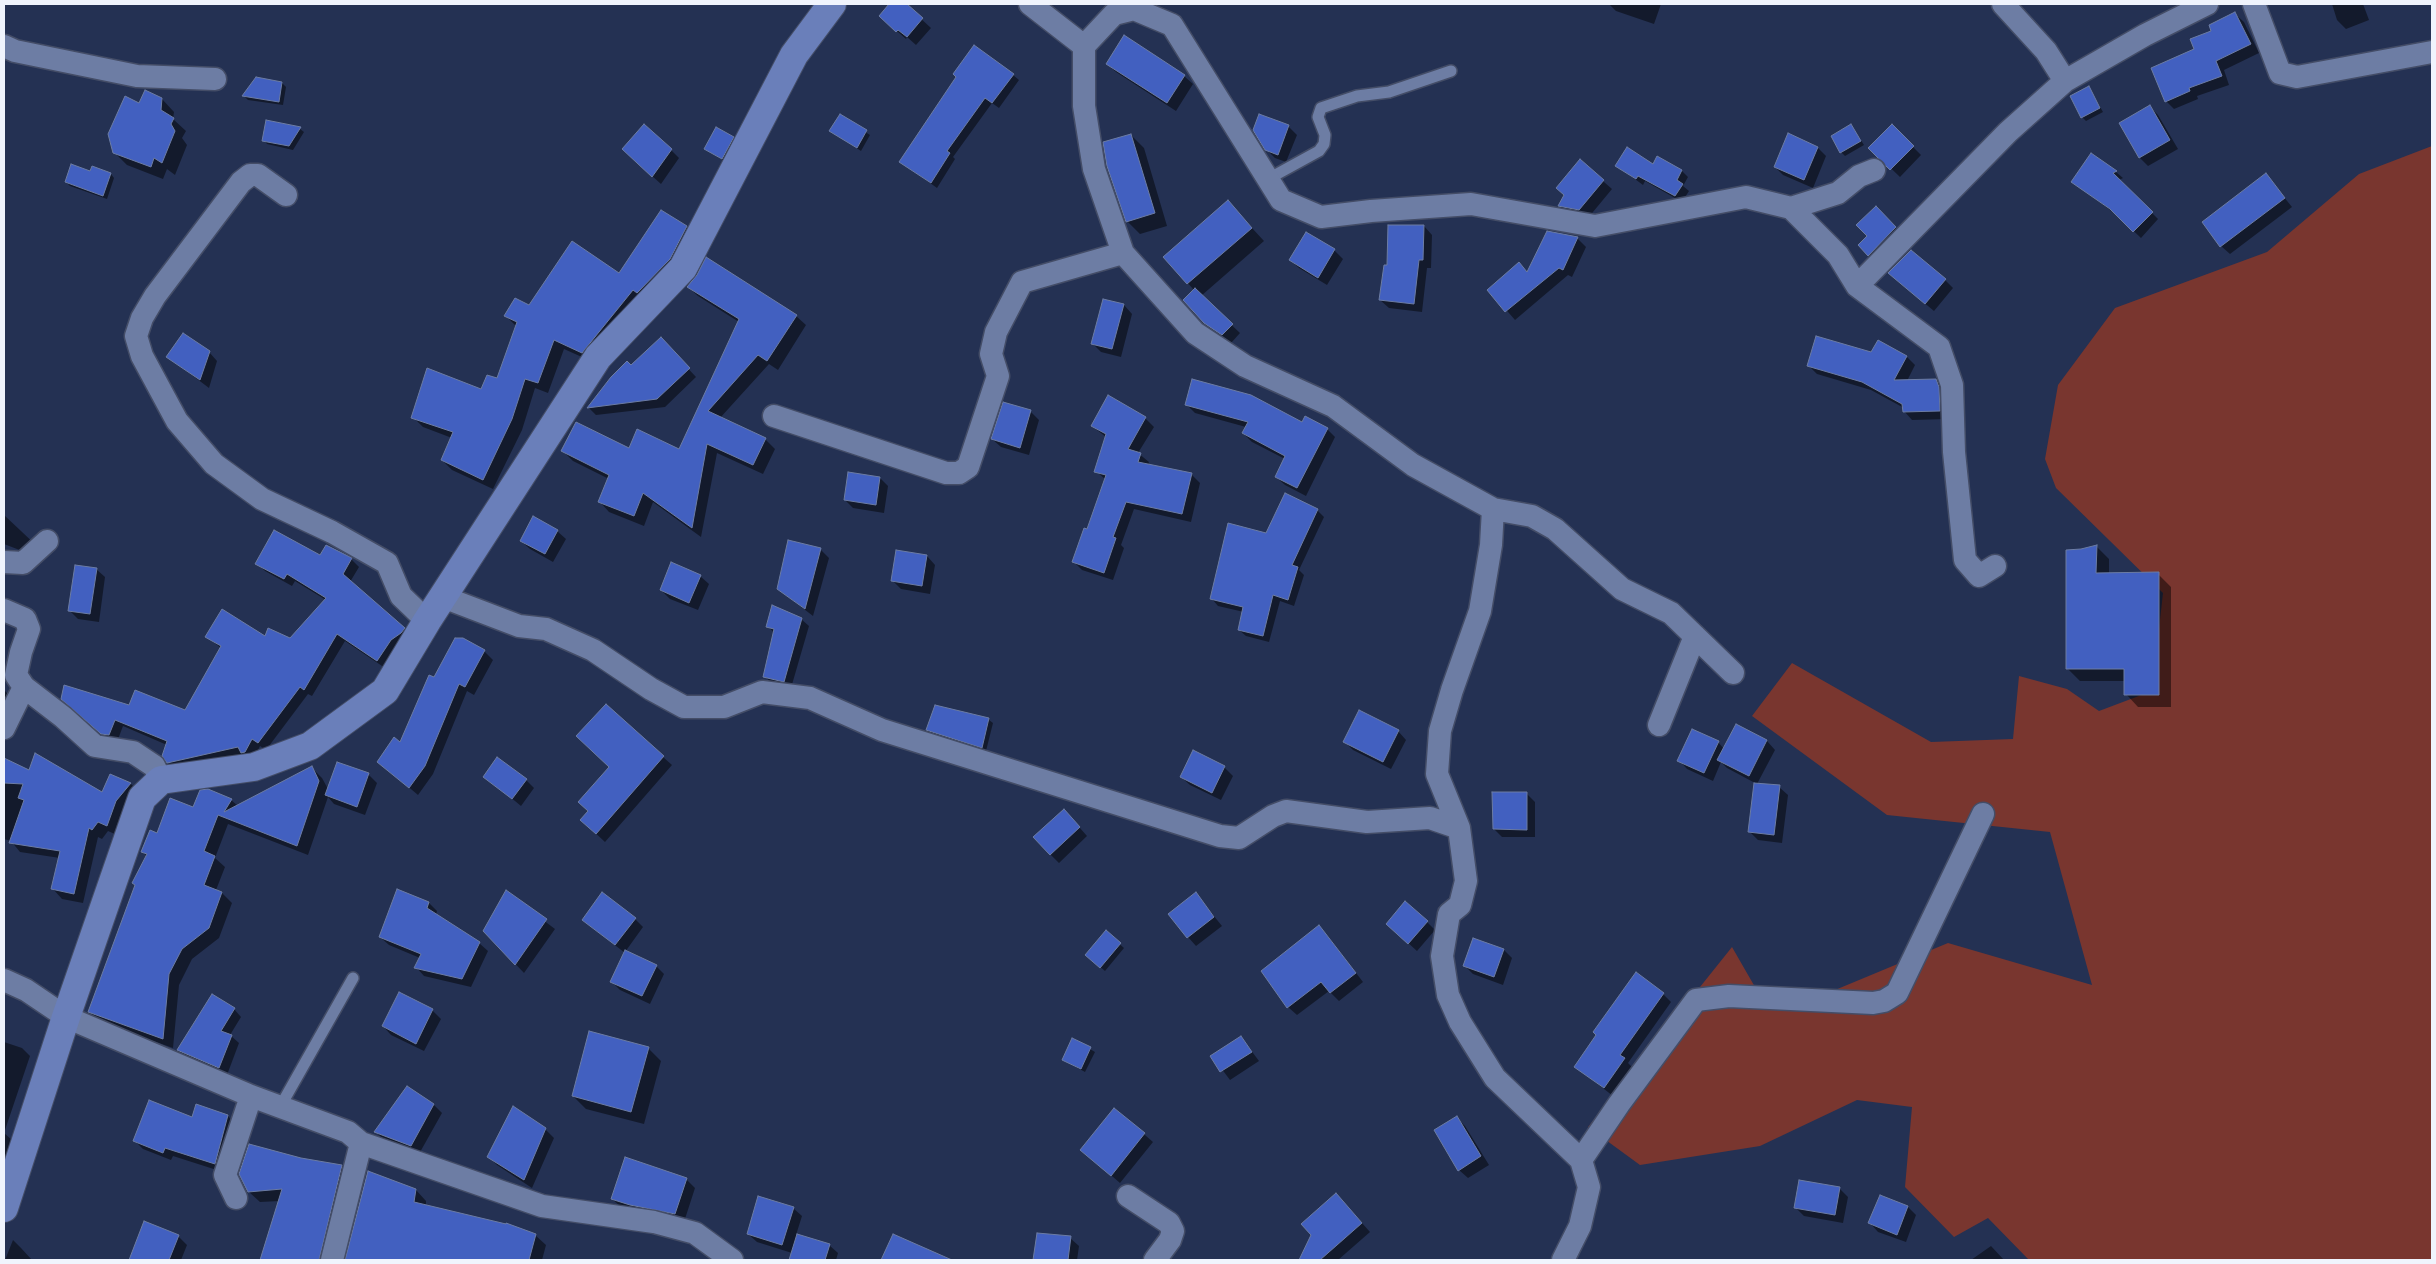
<!DOCTYPE html>
<html>
<head>
<meta charset="utf-8">
<style>
  body { margin:0 }
  #map { position:relative; width:2436px; height:1264px; overflow:hidden; background:#243153; font-family:"Source Serif 4",serif }
  canvas { display:block }
  .frame { position:absolute; inset:0; border:5px solid #f0f4fd; pointer-events:none }
</style>
</head>
<body>
<div id="map">
<canvas width="2436" height="1264"></canvas>
<div class="frame"></div>
</div>
<script>
const context = document.querySelector('canvas').getContext('2d');
context.lineJoin = 'round';
function paint(path, color) {
  context.fillStyle = color;
  context.fill(path, 'evenodd');
}
function poly(rows) {
  const path = new Path2D();
  for (const r of rows) {
    path.moveTo(r[0], r[1]);
    for (let i = 2; i < r.length; i += 2) path.lineTo(r[i], r[i + 1]);
  }
  return path;
}
function stroke(path, color, width, dash) {
  context.strokeStyle = color;
  context.lineWidth = width;
  context.lineCap = dash ? 'butt' : 'round';
  context.setLineDash(dash || []);
  context.stroke(path);
}
paint(poly([
  [2432,146,2432,1260,2029,1260,1988,1218,1954,1237,1905,1187,1912,1107,1857,1100,1760,1146,1640,1165,1588,1127,1732,947,1759,994,1823,995,1948,943,2092,985,2050,832,1887,815,1752,716,1792,663,1931,742,2013,739,2019,676,2067,689,2099,711,2152,691,2163,593,2056,488,2045,459,2058,385,2115,308,2267,252,2359,174]
]), '#79362f');
paint(poly([
  [891,4,905,4,931,28,916,45,907,37,906,39,880,16],
  [1609,4,1661,4,1654,24,1616,11],
  [2332,4,2363,4,2369,20,2346,29,2337,20],
  [2235,14,2244,22,2259,53,2224,70,2229,85,2197,96,2198,99,2174,109,2166,101,2196,50],
  [1107,64,1184,76,1193,84,1176,111,1116,72],
  [1013,75,1019,80,999,108,992,103,953,157,955,159,937,188,900,161],
  [256,79,282,83,286,87,283,105,248,100,244,96],
  [2089,88,2103,112,2086,121,2082,117],
  [162,99,174,112,173,119,186,131,182,138,187,145,175,175,167,169,163,179,127,165,114,152,140,104],
  [2150,107,2158,115,2178,149,2148,166,2140,158,2120,124],
  [840,116,870,135,861,151,831,131],
  [1851,125,1864,145,1845,156,1841,152],
  [1288,126,1297,135,1286,162,1275,158,1266,149],
  [1892,126,1921,155,1900,177,1870,148],
  [300,129,304,132,293,150,267,144,264,140],
  [1131,135,1144,148,1167,226,1140,234,1127,221],
  [1789,135,1818,148,1826,156,1813,188,1783,175,1775,167],
  [733,138,737,142,726,162,705,149],
  [671,150,679,158,661,184,632,158],
  [2092,154,2116,172,2123,178,2119,180,2158,219,2141,238,2118,216,2072,181],
  [1658,157,1682,171,1688,177,1683,186,1689,191,1682,202,1645,181,1643,185,1616,165,1653,166],
  [1580,161,1612,189,1588,218,1568,214,1560,206],
  [91,173,111,174,114,178,107,199,70,186,66,182],
  [2266,175,2292,207,2230,254,2221,246],
  [1228,202,1264,241,1201,296,1240,333,1231,343,1205,322,1194,290,1164,257],
  [1876,208,1904,236,1877,263,1859,245,1869,236],
  [661,212,686,227,697,237,593,362,564,349,548,393,535,388,522,430,493,489,452,470,442,460,452,438,423,427,413,417,482,390,498,380,516,326,506,316,620,274],
  [1424,226,1432,235,1431,268,1427,268,1422,312,1389,308,1380,300,1389,266],
  [1547,232,1578,239,1586,247,1572,277,1568,275,1515,320,1489,290,1528,273],
  [1334,250,1343,259,1327,285,1299,268,1290,260],
  [1945,280,1953,288,1934,311,1898,281],
  [688,287,796,316,806,325,778,370,769,364,720,418,765,439,775,449,763,474,717,453,701,537,653,502,644,526,609,512,600,502,609,479,573,461,563,451,680,451,739,322,698,296],
  [1124,305,1132,314,1121,357,1101,352,1093,344],
  [1878,342,1907,357,1915,365,1907,381,1936,380,1944,389,1948,419,1912,420,1904,411,1904,408,1871,390,1817,374,1808,365,1872,354],
  [668,347,696,377,665,407,596,415,589,408,631,367],
  [209,352,217,361,209,388,168,357],
  [1187,405,1303,423,1327,429,1335,437,1306,496,1285,485,1276,477,1285,459,1252,442,1243,433,1246,427,1195,413],
  [1030,411,1039,420,1029,455,1001,447,992,439],
  [1145,418,1154,427,1138,453,1149,462,1148,465,1191,474,1200,483,1191,522,1134,509,1121,545,1124,548,1113,580,1082,570,1074,562,1106,480,1096,471,1106,437,1092,426],
  [880,478,888,486,884,513,853,508,845,500],
  [1317,510,1324,517,1299,570,1304,575,1294,606,1280,601,1269,642,1246,636,1239,630,1244,612,1218,606,1212,599,1267,534],
  [4,515,38,547,30,554,4,544],
  [557,531,566,539,553,562,530,549,521,541],
  [2096,546,2109,559,2109,574,2158,574,2171,587,2171,707,2138,707,2126,694,2126,681,2080,681,2067,668,2081,551],
  [327,547,351,559,359,567,350,582,412,636,385,668,345,641,312,696,308,694,266,750,260,746,253,760,250,760,244,754,176,770,168,762,167,745,123,726,117,742,110,741,70,707,130,707,185,712,221,648,207,637,290,640,326,600,295,581,292,586,265,571,257,563,320,556],
  [820,549,829,558,813,616,778,589],
  [927,556,935,565,930,594,901,589,892,580],
  [96,569,105,577,99,622,78,619,70,611],
  [700,576,709,584,698,610,670,599,661,590],
  [801,619,809,626,791,688,772,684,765,676,775,634,768,626],
  [484,651,493,660,474,695,467,691,433,774,418,795,379,762,401,744,434,679],
  [4,690,14,700,4,719],
  [935,706,989,720,993,723,986,751,931,734,927,730],
  [1737,726,1767,741,1775,750,1757,784,1779,787,1788,795,1782,843,1758,840,1749,831,1755,783,1727,768,1721,762,1713,781,1687,769,1679,760,1718,742,1724,749],
  [1398,731,1406,740,1391,769,1353,750,1345,742],
  [663,757,672,765,605,842,590,828],
  [4,760,29,772,103,794,111,776,131,784,140,793,117,835,108,831,102,839,98,837,83,903,62,899,53,889,60,858,20,852,11,841,4,839],
  [1224,767,1233,776,1221,800,1190,785,1181,777],
  [312,768,322,778,328,789,368,774,377,783,365,815,334,804,328,797,308,855,228,824,215,858,225,867,216,890,222,893,232,903,219,938,192,959,179,985,173,1048,100,1022,89,1011,147,856,143,852,157,834,194,809,231,800,238,806],
  [485,776,526,780,534,788,521,806],
  [1526,793,1535,802,1535,837,1502,837,1494,829],
  [1072,819,1087,836,1059,863,1050,854],
  [506,892,555,929,524,973,484,931],
  [1196,894,1222,926,1196,946,1188,937],
  [429,903,437,911,436,915,479,943,488,951,471,987,424,976,416,967,420,958,389,945,380,937],
  [635,919,643,927,625,952,656,966,664,974,650,1004,620,990,612,982,625,953,583,920],
  [1427,922,1435,930,1417,951,1396,932],
  [1106,932,1124,948,1105,971,1091,959],
  [1327,935,1363,982,1339,1001,1329,991,1297,1015,1288,1007],
  [1504,950,1512,958,1503,985,1473,974,1464,965],
  [1663,994,1671,1002,1628,1063,1633,1068,1613,1096,1576,1067],
  [234,1009,241,1017,230,1035,239,1043,227,1075,185,1057,178,1050],
  [432,1010,441,1019,424,1051,391,1035,383,1026],
  [1241,1037,1259,1061,1230,1080,1212,1056],
  [1073,1039,1095,1052,1085,1072,1063,1060],
  [4,1042,22,1048,30,1056,4,1133,12,1140,4,1167],
  [648,1048,661,1061,644,1124,586,1109,573,1096],
  [434,1105,442,1113,419,1154,384,1140,376,1132],
  [1115,1109,1153,1142,1120,1183,1082,1150],
  [228,1116,236,1125,223,1172,173,1156,171,1160,143,1149,134,1140,192,1118],
  [1456,1117,1465,1126,1489,1165,1468,1178,1459,1170],
  [545,1129,554,1138,532,1188,497,1165,489,1157],
  [301,1159,342,1166,352,1176,331,1260,262,1260,280,1201,260,1202,249,1192],
  [368,1173,416,1190,426,1201,426,1206,535,1235,546,1245,542,1260,347,1260],
  [686,1179,695,1188,684,1222,621,1207,612,1199],
  [1839,1188,1848,1197,1843,1223,1804,1216,1795,1207],
  [1880,1196,1908,1207,1916,1215,1906,1242,1878,1232,1870,1223],
  [1344,1203,1370,1232,1338,1260,1300,1260,1313,1235],
  [793,1208,802,1216,796,1235,829,1245,838,1253,836,1260,790,1260,792,1253,757,1242,748,1234],
  [144,1223,178,1236,187,1245,181,1260,130,1260],
  [1038,1234,1070,1238,1079,1246,1077,1260,1035,1260],
  [893,1235,934,1258,933,1260,882,1260],
  [13,1240,21,1248,32,1260,5,1260],
  [1991,1246,2004,1260,1971,1260]
]), '#0007');
const building = poly([
  [889,4,907,4,923,18,907,37,898,30,896,32,879,16,889,4],
  [2235,12,2251,44,2216,61,2222,76,2189,88,2190,91,2165,102,2151,68,2194,49,2190,39,2211,31,2209,25,2235,12],
  [1124,35,1185,75,1167,103,1106,64,1124,35],
  [974,45,1014,74,992,103,985,98,947,151,950,153,931,183,899,162,956,77,953,74,974,45],
  [256,77,282,82,279,102,242,96,256,77],
  [2089,86,2100,108,2081,118,2070,96,2089,86],
  [145,90,162,98,161,110,174,118,171,124,175,131,162,163,154,158,151,167,113,153,108,134,125,96,139,103,145,90],
  [2150,105,2170,140,2139,158,2119,123,2150,105],
  [840,114,867,130,857,148,829,131,840,114],
  [1259,114,1289,125,1278,155,1265,150,1253,130,1259,114],
  [266,120,301,127,289,146,262,141,266,120],
  [644,124,672,149,652,177,622,149,644,124],
  [1851,124,1861,141,1840,153,1831,136,1851,124],
  [1892,124,1914,146,1890,170,1868,148,1892,124],
  [716,127,734,137,722,159,704,149,716,127],
  [1788,133,1818,147,1804,180,1774,167,1788,133],
  [1131,134,1155,213,1126,222,1107,166,1103,142,1131,134],
  [1627,147,1653,164,1657,156,1682,170,1677,180,1683,184,1675,196,1638,176,1636,179,1615,166,1627,147],
  [2091,153,2117,171,2113,173,2153,212,2133,232,2110,209,2071,182,2091,153],
  [1580,159,1604,180,1579,210,1558,206,1564,195,1556,188,1580,159],
  [71,164,90,171,92,166,111,173,103,196,65,182,71,164],
  [2266,173,2285,198,2220,247,2202,222,2266,173],
  [1228,200,1252,228,1187,284,1163,257,1228,200],
  [1876,206,1896,227,1868,256,1858,245,1867,236,1856,225,1876,206],
  [661,210,687,226,670,259,637,293,633,290,582,353,554,340,538,383,525,379,512,419,483,480,441,460,453,432,411,418,427,368,481,389,487,375,497,378,517,322,504,316,515,298,529,305,572,241,619,273,661,210],
  [1388,225,1424,225,1423,260,1419,260,1414,304,1379,300,1384,265,1387,265,1388,225],
  [1547,231,1578,237,1563,270,1559,268,1505,312,1487,290,1519,262,1527,272,1547,231],
  [1306,232,1335,249,1318,278,1289,260,1306,232],
  [1911,250,1946,279,1925,304,1888,273,1911,250],
  [706,257,797,315,767,361,758,355,708,411,766,438,753,465,707,444,692,528,643,493,634,516,598,502,609,475,561,451,576,422,629,448,637,429,679,449,739,319,687,287,697,275,706,257],
  [1195,288,1233,324,1222,335,1204,323,1183,300,1195,288],
  [1103,299,1124,304,1112,349,1091,344,1103,299],
  [183,333,210,351,200,380,166,357,183,333],
  [1816,336,1871,352,1878,340,1907,356,1894,380,1936,379,1939,387,1940,411,1903,412,1902,404,1862,382,1807,366,1816,336],
  [661,337,690,368,657,399,587,408,611,377,627,361,631,365,661,337],
  [1192,379,1251,395,1302,422,1305,416,1328,428,1297,488,1275,477,1285,456,1242,433,1248,422,1185,405,1192,379],
  [1108,395,1146,417,1128,449,1141,453,1138,462,1192,473,1182,514,1126,502,1113,537,1116,538,1104,573,1072,562,1084,528,1087,529,1106,475,1094,472,1106,434,1091,426,1108,395],
  [1003,402,1031,410,1020,448,991,439,1003,402],
  [848,472,880,477,876,505,844,500,848,472],
  [1285,493,1318,509,1292,565,1298,567,1288,600,1273,595,1263,636,1238,630,1243,607,1210,599,1228,523,1266,533,1285,493],
  [533,516,558,530,545,554,520,541,533,516],
  [274,530,320,555,326,545,352,558,343,574,405,628,401,633,391,640,377,661,337,634,304,690,300,687,258,743,252,739,245,752,241,753,238,747,167,763,162,756,167,741,115,720,109,735,101,734,61,699,64,685,129,705,135,690,185,710,221,646,205,637,222,609,265,636,268,628,290,638,326,598,287,574,284,579,255,564,274,530],
  [788,540,821,548,805,609,777,589,788,540],
  [2097,545,2096,573,2159,572,2159,695,2124,695,2124,669,2066,669,2066,550,2081,549,2097,545],
  [896,550,927,555,922,586,891,581,896,550],
  [671,562,701,575,689,603,660,590,671,562],
  [75,565,97,568,90,614,68,611,75,565],
  [772,605,802,618,784,682,763,677,774,629,766,627,772,605],
  [455,638,463,638,485,650,465,687,459,684,425,766,409,788,377,762,394,737,400,742,429,675,434,677,455,638],
  [606,704,664,756,596,834,580,820,588,811,578,802,609,767,576,736,606,704],
  [935,705,989,718,982,748,926,730,935,705],
  [1359,710,1399,730,1383,762,1343,742,1359,710],
  [1736,724,1767,740,1749,776,1717,760,1736,724],
  [1692,729,1719,741,1704,773,1677,761,1692,729],
  [1193,750,1225,766,1212,793,1180,777,1193,750],
  [35,753,102,792,110,774,131,783,116,801,107,826,98,822,92,830,89,828,74,894,51,889,60,851,9,843,24,800,18,798,23,784,4,783,4,758,29,770,35,753],
  [497,757,527,779,512,799,483,777,497,757],
  [337,762,369,773,357,807,325,795,337,762],
  [312,766,319,781,297,846,218,815,204,851,215,856,204,885,222,892,209,928,182,949,169,974,163,1039,88,1012,135,885,132,883,147,854,141,852,150,830,157,833,170,798,193,807,200,790,208,789,232,799,224,812,312,766],
  [1754,783,1780,785,1774,835,1748,832,1754,783],
  [1492,792,1527,792,1527,830,1493,829,1492,792],
  [1064,809,1080,827,1050,855,1033,837,1064,809],
  [397,889,429,902,427,908,480,942,462,979,414,968,421,954,379,937,397,889],
  [506,890,547,919,515,965,483,931,506,890],
  [602,892,636,918,615,945,582,920,602,892],
  [1196,892,1214,917,1187,938,1168,914,1196,892],
  [1405,901,1428,921,1408,944,1386,924,1405,901],
  [1319,925,1356,973,1330,993,1321,982,1287,1008,1261,971,1319,925],
  [1106,930,1121,943,1100,968,1085,955,1106,930],
  [1473,938,1504,949,1494,977,1463,966,1473,938],
  [625,950,657,965,642,996,610,982,625,950],
  [1636,972,1664,993,1620,1055,1625,1058,1604,1088,1574,1067,1596,1035,1593,1032,1636,972],
  [399,992,433,1009,416,1044,382,1026,399,992],
  [212,994,235,1008,221,1031,232,1035,219,1068,177,1050,212,994],
  [589,1031,649,1047,631,1112,572,1096,589,1031],
  [1241,1036,1252,1052,1220,1072,1210,1056,1241,1036],
  [1072,1038,1091,1047,1081,1069,1062,1060,1072,1038],
  [407,1086,434,1104,411,1146,374,1132,407,1086],
  [149,1100,192,1117,196,1104,228,1115,215,1164,165,1148,163,1153,133,1141,149,1100],
  [513,1106,546,1128,524,1180,487,1157,513,1106],
  [1114,1108,1145,1133,1111,1176,1080,1150,1114,1108],
  [1457,1116,1481,1156,1458,1171,1434,1130,1457,1116],
  [249,1144,301,1158,342,1165,319,1260,260,1260,282,1189,248,1192,239,1174,249,1144],
  [625,1157,687,1178,675,1214,630,1205,611,1199,625,1157],
  [368,1171,416,1189,414,1202,506,1224,506,1223,536,1234,529,1260,345,1260,368,1171],
  [1799,1180,1840,1187,1835,1215,1794,1208,1799,1180],
  [1336,1193,1362,1223,1320,1260,1299,1260,1311,1235,1301,1224,1336,1193],
  [1880,1195,1908,1206,1897,1235,1868,1223,1880,1195],
  [758,1196,794,1207,782,1245,747,1234,758,1196],
  [144,1221,179,1235,169,1260,129,1260,144,1221],
  [1037,1233,1071,1236,1068,1260,1033,1260,1037,1233],
  [797,1234,830,1244,825,1260,789,1260,797,1234],
  [893,1234,952,1260,881,1260,893,1234]
]);
paint(building, '#4260c0');
stroke(building, '#6c7ca3', 1);
const lane = poly([
  [1268,179,1319,151,1324,144,1325,135,1318,117,1321,108,1357,96,1389,92,1451,71],
  [280,1107,353,978]
]);
const street = poly([
  [1030,4,1084,46,1114,14,1134,9,1172,25,1281,200,1321,217,1371,211,1471,204,1595,226,1746,197,1791,208,1838,255,1857,286,1939,347,1952,385,1954,452,1965,560,1979,576,1995,566],
  [2003,4,2046,51,2065,81],
  [2254,4,2280,73,2297,77,2432,52],
  [4,46,15,51,137,76,215,79],
  [1084,46,1084,106,1094,169,1123,253],
  [286,195,258,175,250,175,241,182,155,296,142,318,136,336,142,356,177,421,214,464,262,499,332,532,387,563,401,596,427,621],
  [1791,208,1838,193,1859,176,1874,170],
  [1857,286,2008,132,2065,81,2145,35,2207,4],
  [774,416,946,473,959,473,968,467,998,376,991,354,996,332,1022,282,1123,253,1195,333,1245,366,1333,406,1413,465,1493,509,1532,516,1555,529,1622,589,1671,613,1733,673],
  [4,562,23,563,47,541],
  [443,597,519,626,546,629,593,650,651,689,684,707,724,707,762,692,810,698,882,730,1220,836,1239,838,1273,816,1286,811,1367,822,1430,818,1459,828,1466,881,1460,905,1449,914,1442,956,1448,995,1460,1022,1495,1078,1581,1160,1589,1187,1580,1226,1563,1260],
  [4,610,25,619,29,629,21,652,16,675,24,687,63,717,95,746,133,752,154,766,161,780],
  [1659,725,1695,636],
  [4,728,24,687],
  [1459,828,1437,774,1440,731,1452,690,1480,611,1491,545,1493,509],
  [4,980,26,990,66,1017,251,1096,348,1132,361,1143,542,1206,654,1222,695,1233,732,1260],
  [1581,1160,1619,1104,1696,1000,1729,996,1873,1003,1884,1001,1897,993,1983,814],
  [1128,1196,1169,1223,1173,1231,1170,1240,1155,1260],
  [236,1198,225,1175,251,1096],
  [332,1260,361,1143]
]);
const secondary = poly([
  [4,1208,66,1017,142,798,161,780,254,767,310,746,385,691,427,621,598,357,683,268,794,55,832,4]
]);
stroke(lane, '#444d67', 14);
stroke(street, '#444d67', 25);
stroke(secondary, '#444d67', 30);
stroke(lane, '#6d7da4', 11);
stroke(street, '#6d7da4', 22);
stroke(secondary, '#6a7fba', 28);
</script>
</body>
</html>
